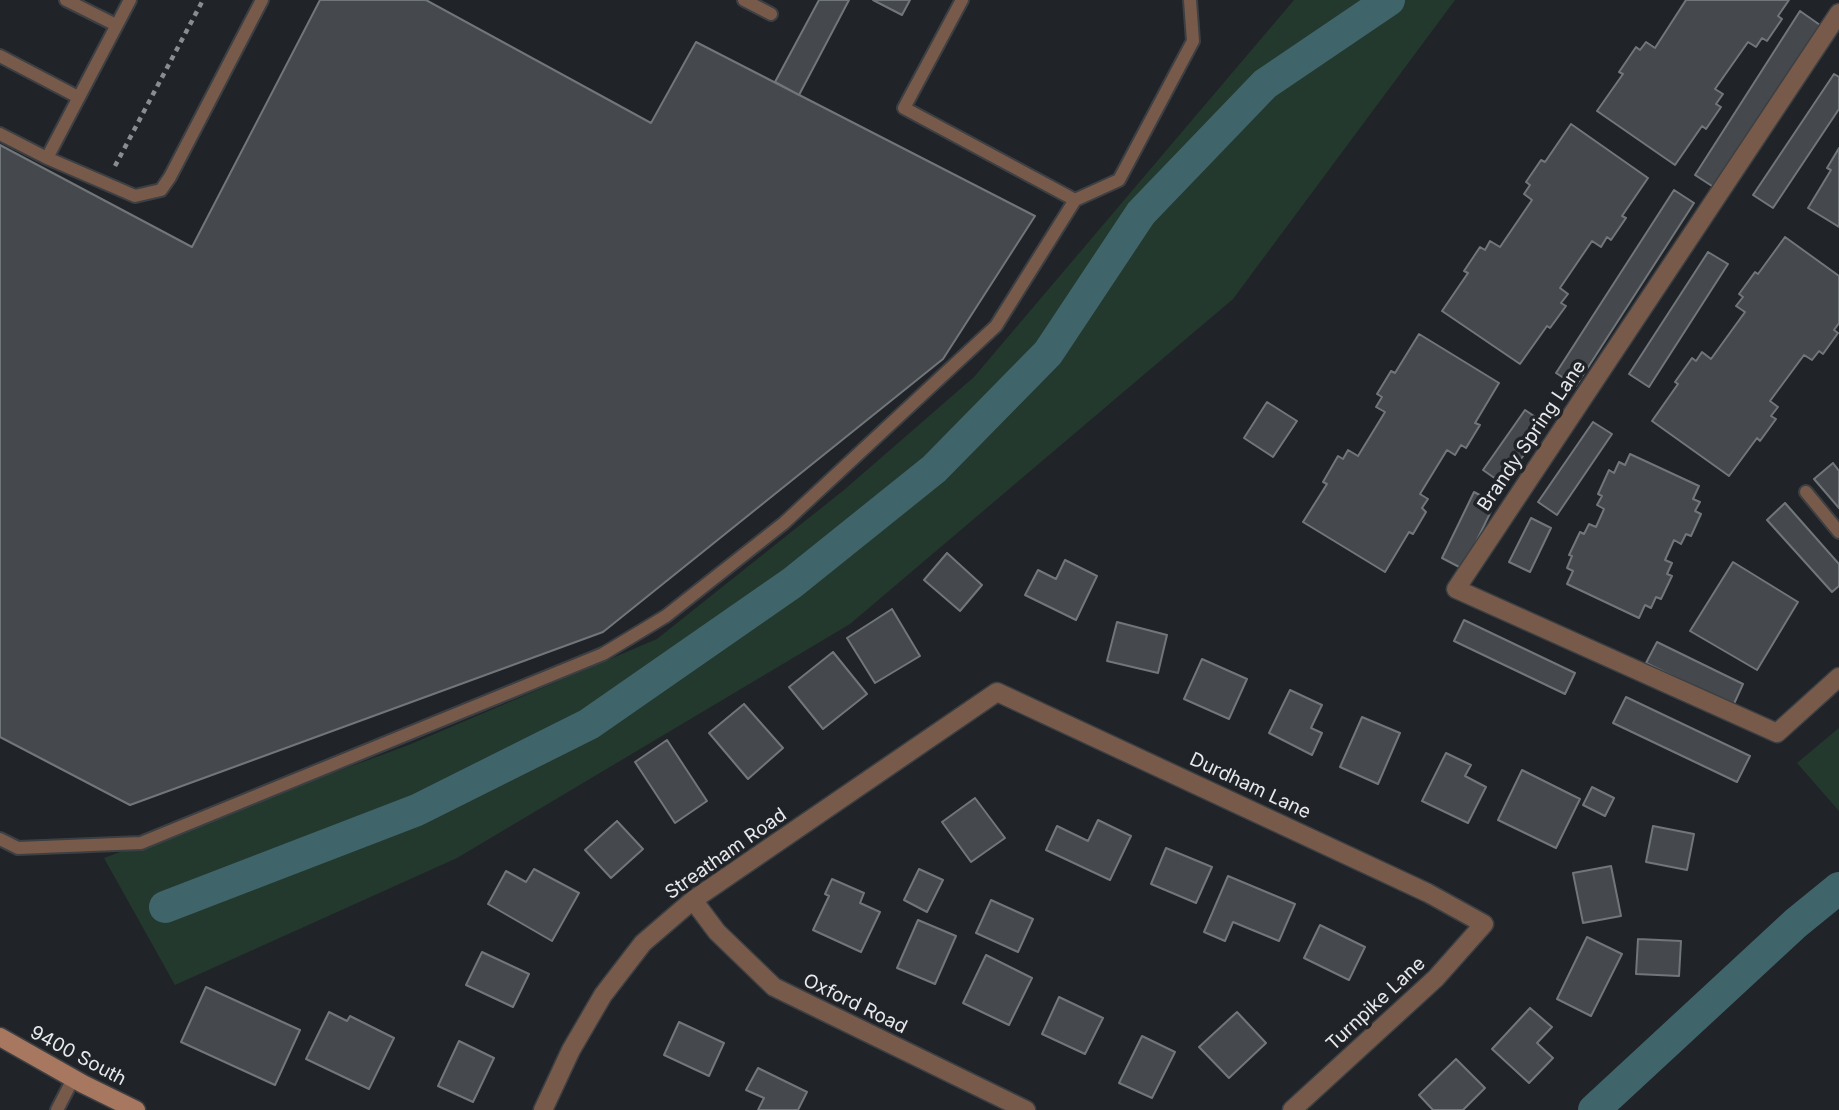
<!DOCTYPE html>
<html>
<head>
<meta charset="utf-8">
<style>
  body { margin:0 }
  canvas { display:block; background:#202327 }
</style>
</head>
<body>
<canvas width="1839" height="1110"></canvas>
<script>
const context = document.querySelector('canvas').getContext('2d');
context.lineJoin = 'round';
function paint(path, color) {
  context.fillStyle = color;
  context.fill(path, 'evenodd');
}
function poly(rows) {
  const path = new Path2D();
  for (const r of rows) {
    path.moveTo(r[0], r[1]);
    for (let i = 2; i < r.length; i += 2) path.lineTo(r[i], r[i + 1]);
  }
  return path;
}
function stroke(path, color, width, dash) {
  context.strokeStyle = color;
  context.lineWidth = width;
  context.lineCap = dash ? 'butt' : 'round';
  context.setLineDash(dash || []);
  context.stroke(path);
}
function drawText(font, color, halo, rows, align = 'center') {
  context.font = font + ' Inter,sans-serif';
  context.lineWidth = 7;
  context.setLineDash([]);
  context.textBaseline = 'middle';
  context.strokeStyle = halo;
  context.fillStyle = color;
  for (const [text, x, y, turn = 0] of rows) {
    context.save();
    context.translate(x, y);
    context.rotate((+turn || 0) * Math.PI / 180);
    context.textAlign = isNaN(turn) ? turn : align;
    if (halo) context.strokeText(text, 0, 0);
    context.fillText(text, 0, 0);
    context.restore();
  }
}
paint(poly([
  [1294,0,1455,0,1233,299,850,624,457,858,175,985,104,858,411,744,657,639,844,490,974,377],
  [1839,728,1839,811,1797,763]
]), '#23392d');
stroke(poly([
  [165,907,417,810,589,724,792,583,934,469,1048,353,1141,213,1265,84,1389,0],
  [1594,1110,1796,923,1839,888]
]), '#3f6469', 32);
const building = poly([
  [320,0,426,0,651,123,696,42,1035,216,943,359,603,632,130,805,0,737,0,145,192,247,320,0],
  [819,0,849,0,799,95,775,82,819,0],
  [873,0,910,0,902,15,873,0],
  [1789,0,1778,16,1782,19,1767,41,1762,38,1756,47,1748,42,1715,89,1723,94,1716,104,1721,107,1706,129,1702,126,1675,165,1597,111,1623,74,1619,72,1636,47,1640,50,1646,42,1655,48,1686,0,1789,0],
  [1800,11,1820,25,1715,188,1695,175,1800,11],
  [1834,74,1839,77,1839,109,1773,208,1753,195,1834,74],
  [1571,124,1648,178,1622,216,1626,218,1611,240,1607,237,1601,247,1592,241,1560,288,1568,294,1561,303,1566,306,1550,328,1547,326,1520,364,1442,311,1468,273,1464,271,1480,247,1485,250,1490,241,1500,247,1532,200,1524,194,1530,185,1526,182,1541,160,1545,162,1571,124],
  [1839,148,1839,227,1808,208,1831,170,1827,168,1839,148],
  [1674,190,1694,203,1576,386,1556,373,1674,190],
  [1785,237,1839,276,1839,323,1834,330,1838,333,1823,354,1819,351,1812,360,1804,355,1770,401,1778,407,1771,416,1776,419,1760,441,1757,438,1729,476,1652,421,1678,384,1675,382,1692,358,1696,361,1702,352,1711,359,1745,312,1736,306,1743,297,1739,294,1755,272,1758,274,1785,237],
  [1708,252,1728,264,1649,387,1629,374,1708,252],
  [1419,334,1499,383,1475,423,1480,425,1466,448,1461,445,1455,455,1447,450,1420,494,1428,499,1422,508,1426,512,1413,534,1409,532,1385,572,1303,522,1327,484,1323,482,1338,456,1343,459,1348,450,1358,456,1385,412,1376,407,1382,397,1377,394,1391,371,1395,373,1419,334],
  [1267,402,1297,421,1273,457,1244,438,1267,402],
  [1525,410,1546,424,1503,484,1483,470,1525,410],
  [1593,422,1612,434,1557,515,1538,502,1593,422],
  [1630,454,1699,486,1693,499,1700,502,1695,511,1701,514,1691,536,1686,534,1681,544,1674,540,1665,560,1672,563,1667,574,1672,576,1661,599,1656,597,1651,608,1645,605,1639,618,1567,584,1573,571,1567,568,1572,556,1569,555,1580,532,1584,534,1589,524,1596,527,1604,509,1597,505,1602,496,1598,494,1609,470,1614,473,1619,462,1625,465,1630,454],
  [1833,463,1839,471,1839,508,1814,479,1833,463],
  [1474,492,1495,503,1463,569,1442,558,1474,492],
  [1785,503,1839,564,1839,586,1832,592,1767,520,1785,503],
  [1531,518,1551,528,1530,572,1509,562,1531,518],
  [947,553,982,585,960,611,924,580,947,553],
  [1065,560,1097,576,1076,620,1025,595,1038,570,1056,579,1065,560],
  [1733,562,1798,602,1757,670,1690,631,1733,562],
  [892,609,920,656,875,683,847,638,892,609],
  [1464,620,1575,673,1565,694,1454,641,1464,620],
  [1117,622,1167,635,1158,673,1107,661,1117,622],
  [1657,642,1743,684,1733,706,1646,663,1657,642],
  [833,652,867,694,823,729,789,687,833,652],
  [1202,659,1247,679,1229,719,1184,699,1202,659],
  [1290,690,1322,705,1311,728,1322,733,1312,755,1269,733,1290,690],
  [1626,697,1750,756,1737,782,1613,723,1626,697],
  [744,704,783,748,748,779,709,733,744,704],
  [1362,717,1400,733,1378,784,1340,767,1362,717],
  [667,740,707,801,675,823,635,762,667,740],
  [1446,753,1471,765,1465,776,1486,787,1468,823,1422,801,1446,753],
  [1522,770,1580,799,1556,848,1498,820,1522,770],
  [1592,787,1614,798,1605,816,1583,805,1592,787],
  [975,798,1005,838,971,862,942,822,975,798],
  [1098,820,1131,836,1110,880,1046,850,1057,826,1088,841,1098,820],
  [617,821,643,849,611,878,585,850,617,821],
  [1653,826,1694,834,1687,870,1646,862,1653,826],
  [1166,848,1212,867,1196,903,1151,884,1166,848],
  [1611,866,1621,916,1583,923,1573,873,1611,866],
  [534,869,579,893,552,941,488,904,506,871,526,882,534,869],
  [919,869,943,880,927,912,904,900,919,869],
  [1228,876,1295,904,1279,941,1233,922,1225,941,1204,932,1228,876],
  [832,879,864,893,860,903,880,912,861,952,813,930,829,896,825,894,832,879],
  [991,900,1033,919,1018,952,976,933,991,900],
  [918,920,956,936,935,984,897,968,918,920],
  [1320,925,1365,947,1349,980,1304,958,1320,925],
  [1587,937,1622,954,1591,1016,1557,999,1587,937],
  [1638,939,1681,941,1679,976,1636,974,1638,939],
  [482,952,529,974,513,1007,466,985,482,952],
  [986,955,1032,978,1009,1025,963,1003,986,955],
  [206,987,300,1030,275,1085,181,1042,206,987],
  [1059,997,1103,1018,1085,1054,1042,1034,1059,997],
  [1530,1008,1552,1027,1537,1043,1553,1058,1529,1083,1492,1049,1530,1008],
  [329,1012,347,1021,350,1016,394,1038,369,1089,306,1059,329,1012],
  [1237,1012,1266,1043,1229,1078,1199,1047,1237,1012],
  [679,1022,724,1043,709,1076,664,1055,679,1022],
  [1142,1036,1175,1052,1152,1098,1119,1083,1142,1036],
  [459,1041,494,1058,473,1102,438,1086,459,1041],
  [1456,1059,1485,1088,1463,1110,1433,1110,1419,1095,1456,1059],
  [758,1068,807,1092,798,1110,758,1110,764,1098,746,1090,758,1068]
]);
paint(building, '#45494d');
stroke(building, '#71767a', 2);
const lane = poly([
  [66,0,116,25],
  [130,0,47,158,135,196,161,190,170,177,262,0],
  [744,0,771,14],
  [962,0,904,108,1075,200],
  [0,56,78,97],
  [0,134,47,158],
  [1806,492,1839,532],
  [0,839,18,848,141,843,603,654,666,616,784,523,996,326,1075,200,1119,180,1193,41,1190,0],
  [57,1110,73,1079]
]);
const street = poly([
  [1839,13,1456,589,1777,733,1839,677],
  [693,900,717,932,774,987,1026,1110],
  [543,1110,571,1050,603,995,643,943,693,900,997,692,1428,893,1484,924,1436,978,1292,1110]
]);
const secondary = poly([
  [0,1037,83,1084,136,1110]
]);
stroke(lane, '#3c3f43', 16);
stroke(street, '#3c3f43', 21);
stroke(secondary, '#3c3f43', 21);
stroke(poly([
  [115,166,203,0]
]), '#8a8d90', 4.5, [5, 5]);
stroke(lane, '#775a4a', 12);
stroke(street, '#775a4a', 18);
stroke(secondary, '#a7785f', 18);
drawText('19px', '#e7e9ec', '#202327', [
  ["Brandy Spring Lane",1532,436,-56],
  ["Durdham Lane",1250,786,25],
  ["Streatham Road",726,854,-35],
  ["Oxford Road",855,1004,26],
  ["Turnpike Lane",1376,1004,-43],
  ["9400 South",78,1056,28]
]);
</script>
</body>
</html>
